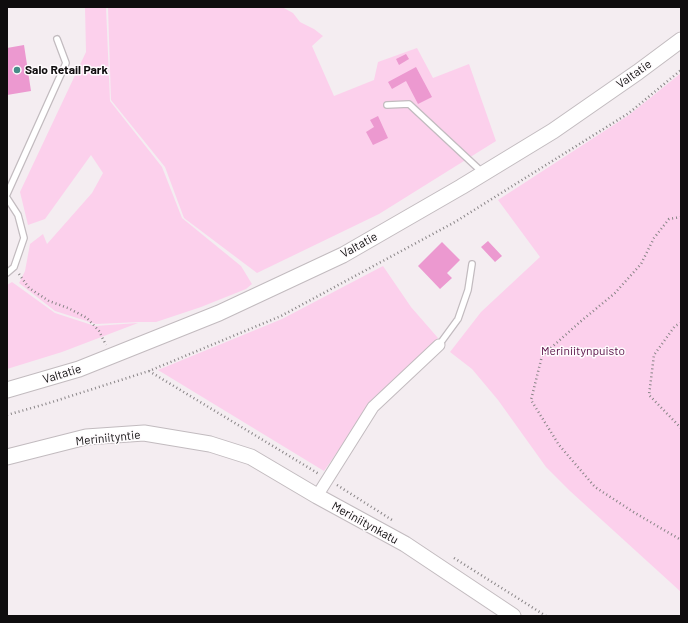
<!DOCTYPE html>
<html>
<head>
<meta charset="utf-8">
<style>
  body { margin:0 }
  #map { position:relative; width:688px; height:623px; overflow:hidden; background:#f4edf1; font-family:Barlow,sans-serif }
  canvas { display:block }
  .frame { position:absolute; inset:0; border:8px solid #0f0d0e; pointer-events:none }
</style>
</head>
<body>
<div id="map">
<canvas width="688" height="623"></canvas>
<div class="frame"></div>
</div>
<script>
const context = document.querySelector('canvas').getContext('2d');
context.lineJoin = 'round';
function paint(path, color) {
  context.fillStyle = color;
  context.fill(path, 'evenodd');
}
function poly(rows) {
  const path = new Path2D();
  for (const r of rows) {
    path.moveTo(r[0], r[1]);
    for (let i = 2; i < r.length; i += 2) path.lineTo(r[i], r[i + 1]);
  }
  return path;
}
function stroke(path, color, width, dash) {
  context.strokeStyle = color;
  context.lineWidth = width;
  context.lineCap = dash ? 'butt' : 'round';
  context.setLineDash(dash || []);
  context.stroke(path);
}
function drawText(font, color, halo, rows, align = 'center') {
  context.font = font + ' Barlow,sans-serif';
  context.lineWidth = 3;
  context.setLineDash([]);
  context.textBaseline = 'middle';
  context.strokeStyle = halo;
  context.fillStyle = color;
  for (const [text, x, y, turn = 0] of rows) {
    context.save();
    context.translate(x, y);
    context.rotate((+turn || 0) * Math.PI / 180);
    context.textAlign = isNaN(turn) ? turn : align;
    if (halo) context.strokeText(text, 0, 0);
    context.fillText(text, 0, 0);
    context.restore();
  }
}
paint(poly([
  [85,7,106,7,110,101,162,167,182,218,241,266,252,284,246,289,201,307,156,322,139,322,96,324,55,311,19,283,25,271,30,244,43,234,47,244,92,193,103,173,91,155,45,219,28,225,20,192,86,52],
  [108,7,282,7,293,13,300,22,314,29,323,36,312,46,334,96,374,80,378,62,417,48,433,78,469,64,496,141,379,214,257,273,184,218,165,167,111,100],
  [681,73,681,592,570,491,546,467,498,400,472,369,450,352,481,312,540,257,498,200,629,115],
  [383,266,411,307,438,338,368,408,324,471,158,370,282,319],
  [12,282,55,313,95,326,138,323,62,352,7,369,7,285]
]), '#fcd0ec');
paint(poly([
  [24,45,31,91,7,95,7,48],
  [406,54,409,59,399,65,396,59],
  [416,67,432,97,418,104,406,81,392,89,388,82],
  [378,116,388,138,373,145,366,132,374,127,370,120],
  [488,241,502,256,495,262,481,247],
  [442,242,460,260,447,273,452,278,440,289,418,266]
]), '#ec99d0');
const lane = poly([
  [387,105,409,104,482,172],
  [7,194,66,63,57,39],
  [7,198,18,215,24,238,14,267,7,273],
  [439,345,458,319,468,290,472,264]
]);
const street = poly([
  [317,496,373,407,439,345]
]);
const secondary = poly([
  [7,390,79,369,219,313,343,255,461,187,553,131,638,72,681,40],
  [7,457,86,437,144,433,210,444,251,457,317,496,405,544,513,616]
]);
stroke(lane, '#c2bbbf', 8);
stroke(street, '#c2bbbf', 13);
stroke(secondary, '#c2bbbf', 17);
stroke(poly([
  [681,217,669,219,654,238,641,264,615,293,580,322,542,356,531,400,559,445,595,487,635,513,681,540],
  [19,274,29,288,49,301,68,308,87,318,99,331,106,345],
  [681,323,675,326,654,355,649,395,681,428],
  [149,371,319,474],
  [7,415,49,403,149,371,281,316,455,222,629,113,681,70],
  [337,485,392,520],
  [454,558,546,616]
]), '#888486', 2.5, [1, 3]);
stroke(lane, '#fff', 5.5);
stroke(street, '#fff', 11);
stroke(secondary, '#fff', 15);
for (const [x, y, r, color] of [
  [17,70,4,"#458c88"]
]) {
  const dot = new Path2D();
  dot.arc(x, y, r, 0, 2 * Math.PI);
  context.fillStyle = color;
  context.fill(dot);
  stroke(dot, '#fefbfd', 1.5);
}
drawText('bold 12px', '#0f0d0e', '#fefbfd', [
  ["Salo Retail Park",25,70]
], 'left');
drawText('12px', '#0f0d0e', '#fefbfd', [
  ["Valtatie",634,74,-35],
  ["Valtatie",359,245,-29],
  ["Valtatie",62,374,-17],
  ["Meriniityntie",108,438,-6],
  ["Meriniitynkatu",365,523,29]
]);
drawText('12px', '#570e45', '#fefbfd', [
  ["Meriniitynpuisto",583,351]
]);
</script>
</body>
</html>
